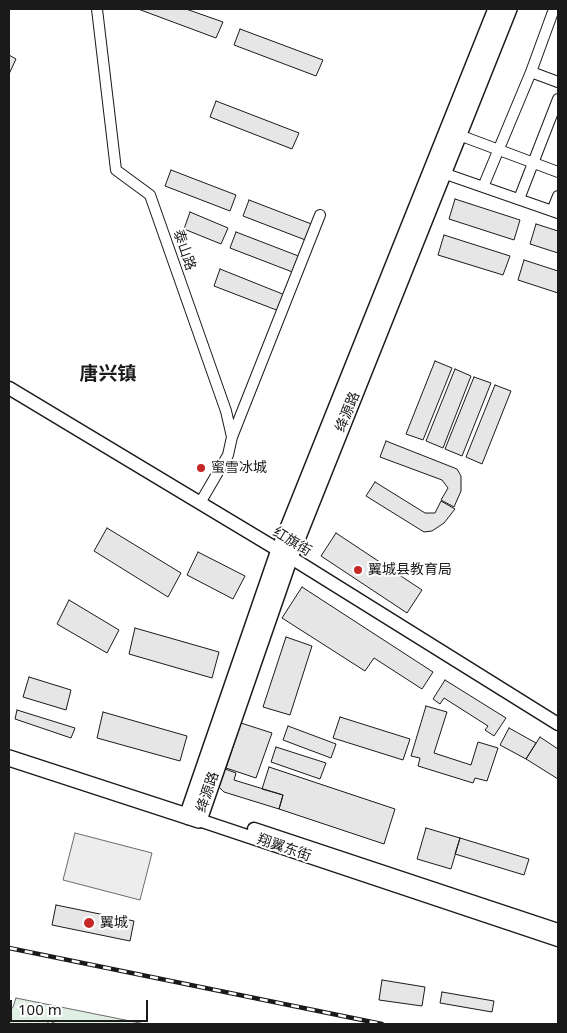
<!DOCTYPE html>
<html>
<head>
<meta charset="utf-8">
<style>
  body { margin:0 }
  #map { position:relative; width:567px; height:1033px; overflow:hidden; background:#fff; font-family:"Noto Sans",sans-serif }
  canvas { display:block }
  .frame { position:absolute; inset:0; border:10px solid #1a1a1a; pointer-events:none }
  .scale { position:absolute; left:10px; top:1000px; width:138px; height:22px; box-sizing:border-box; border:2px solid #1a1a1a; border-top:0; padding-left:6px; font-size:15px; line-height:18px; white-space:nowrap; color:#1a1a1a; -webkit-text-stroke:4px #fff; paint-order:stroke }
</style>
</head>
<body>
<div id="map">
<canvas width="567" height="1033"></canvas>
<div class="frame"></div>
<div class="scale">100 m</div>
</div>
<script>
const context = document.querySelector('canvas').getContext('2d');
context.lineJoin = 'round';
function paint(path, color) {
  context.fillStyle = color;
  context.fill(path, 'evenodd');
}
function poly(rows) {
  const path = new Path2D();
  for (const r of rows) {
    path.moveTo(r[0], r[1]);
    for (let i = 2; i < r.length; i += 2) path.lineTo(r[i], r[i + 1]);
  }
  return path;
}
function stroke(path, color, width, dash) {
  context.strokeStyle = color;
  context.lineWidth = width;
  context.lineCap = dash ? 'butt' : 'round';
  context.setLineDash(dash || []);
  context.stroke(path);
}
function drawText(font, color, halo, rows, align = 'center') {
  context.font = font + ' "Noto Sans","Noto Sans SC",sans-serif';
  context.lineWidth = 4;
  context.setLineDash([]);
  context.textBaseline = 'middle';
  context.strokeStyle = halo;
  context.fillStyle = color;
  for (const [text, x, y, turn = 0] of rows) {
    context.save();
    context.translate(x, y);
    context.rotate((+turn || 0) * Math.PI / 180);
    context.textAlign = isNaN(turn) ? turn : align;
    if (halo) context.strokeText(text, 0, 0);
    context.fillText(text, 0, 0);
    context.restore();
  }
}
const green = poly([
  [16,998,145,1024,57,1024,49,1021,47,1024,9,1024,9,1012,13,1007,16,998]
]);
paint(green, '#e0efe3');
stroke(green, '#6a6a6a', 1);
const parking = poly([
  [75,833,152,853,140,900,63,880,75,833]
]);
paint(parking, '#ededed');
stroke(parking, '#6a6a6a', 1);
const building = poly([
  [138,9,186,9,223,22,216,38,138,9],
  [240,29,323,60,316,76,234,45,240,29],
  [9,55,16,59,9,74,9,55],
  [216,101,299,133,292,149,210,117,216,101],
  [171,170,236,195,230,211,165,186,171,170],
  [455,199,520,220,514,240,449,219,455,199],
  [249,200,314,225,308,241,243,216,249,200],
  [190,212,228,228,221,244,184,229,190,212],
  [536,224,558,231,558,253,530,244,536,224],
  [236,232,301,257,295,273,230,248,236,232],
  [444,235,510,256,503,275,438,255,444,235],
  [524,260,558,271,558,293,518,280,524,260],
  [220,269,285,295,279,311,214,286,220,269],
  [435,361,452,368,423,440,406,434,435,361],
  [455,369,471,376,443,448,426,441,455,369],
  [474,377,491,383,462,456,445,449,474,377],
  [495,385,511,391,482,464,466,457,495,385],
  [386,441,457,469,461,476,461,491,454,507,441,500,448,488,442,480,380,457,386,441],
  [375,482,425,513,435,513,441,501,455,509,444,523,432,531,424,532,366,496,375,482],
  [107,528,181,573,168,597,94,551,107,528],
  [336,533,422,590,407,613,321,556,336,533],
  [198,552,245,576,233,599,187,575,198,552],
  [302,587,433,672,422,689,374,658,365,671,282,618,302,587],
  [69,600,119,630,107,653,57,624,69,600],
  [135,628,219,652,212,678,129,654,135,628],
  [286,637,312,646,290,715,263,707,286,637],
  [29,677,71,690,66,710,23,697,29,677],
  [445,680,506,718,494,736,485,730,488,726,444,698,440,704,433,699,445,680],
  [426,706,447,712,434,753,471,765,478,742,498,748,487,781,475,778,473,783,418,766,420,758,411,756,426,706],
  [17,710,75,728,71,738,15,719,17,710],
  [103,712,187,736,180,761,97,738,103,712],
  [340,717,410,739,403,760,333,738,340,717],
  [241,723,272,733,256,778,226,768,241,723],
  [288,726,336,744,331,758,283,740,288,726],
  [509,728,536,743,526,759,500,745,509,728],
  [540,737,558,749,558,779,526,759,540,737],
  [276,747,326,763,320,779,271,762,276,747],
  [269,767,395,809,384,844,279,809,283,795,262,789,269,767],
  [225,769,236,773,234,780,283,795,279,809,224,792,219,787,225,769],
  [426,828,460,838,451,869,417,859,426,828],
  [460,838,529,859,524,875,455,854,460,838],
  [56,905,134,921,130,941,52,925,56,905],
  [382,980,425,987,422,1006,379,1000,382,980],
  [442,992,494,1001,492,1012,440,1003,442,992]
]);
paint(building, '#e6e6e6');
stroke(building, '#1a1a1a', 1);
const minor = poly([
  [97,9,116,170,150,195,226,411,232,437,228,455,200,503],
  [531,72,554,9],
  [459,135,558,172],
  [443,173,558,213],
  [483,187,531,72,558,82],
  [519,199,558,99],
  [552,211,558,196],
  [232,437,320,215]
]);
const major = poly([
  [9,388,290,557,558,724],
  [199,820,558,940],
  [254,829,558,930]
]);
const highway = poly([
  [9,758,199,820,290,557,509,9],
  [189,817,190,808,278,553,496,9]
]);
stroke(minor, '#1a1a1a', 12);
stroke(major, '#1a1a1a', 15);
stroke(highway, '#1a1a1a', 18);
stroke(minor, '#fff', 10);
stroke(major, '#fff', 12);
stroke(highway, '#fff', 15);
const rail = poly([
  [9,948,382,1024]
]);
stroke(rail, '#1a1a1a', 4.5);
stroke(rail, '#fff', 2.5, [8]);
for (const [x, y, r, color] of [
  [201,468,5,"#c62828"],
  [358,570,5,"#c62828"],
  [89,923,6,"#c62828"]
]) {
  const dot = new Path2D();
  dot.arc(x, y, r, 0, 2 * Math.PI);
  context.fillStyle = color;
  context.fill(dot);
  stroke(dot, '#fff', 2);
}
drawText('14px', '#1a1a1a', '#fff', [
  ["泰山路",184,250,71],
  ["绛源路",348,412,-68],
  ["红旗街",292,542,31],
  ["绛源路",208,792,-71],
  ["翔翼东街",284,848,19]
]);
drawText('14px', '#1a1a1a', '#fff', [
  ["蜜雪冰城",211,468],
  ["翼城县教育局",368,570],
  ["翼城",100,923]
], 'left');
drawText('bold 19px', '#1a1a1a', '#fff', [
  ["唐兴镇",108,375]
]);
</script>
</body>
</html>
